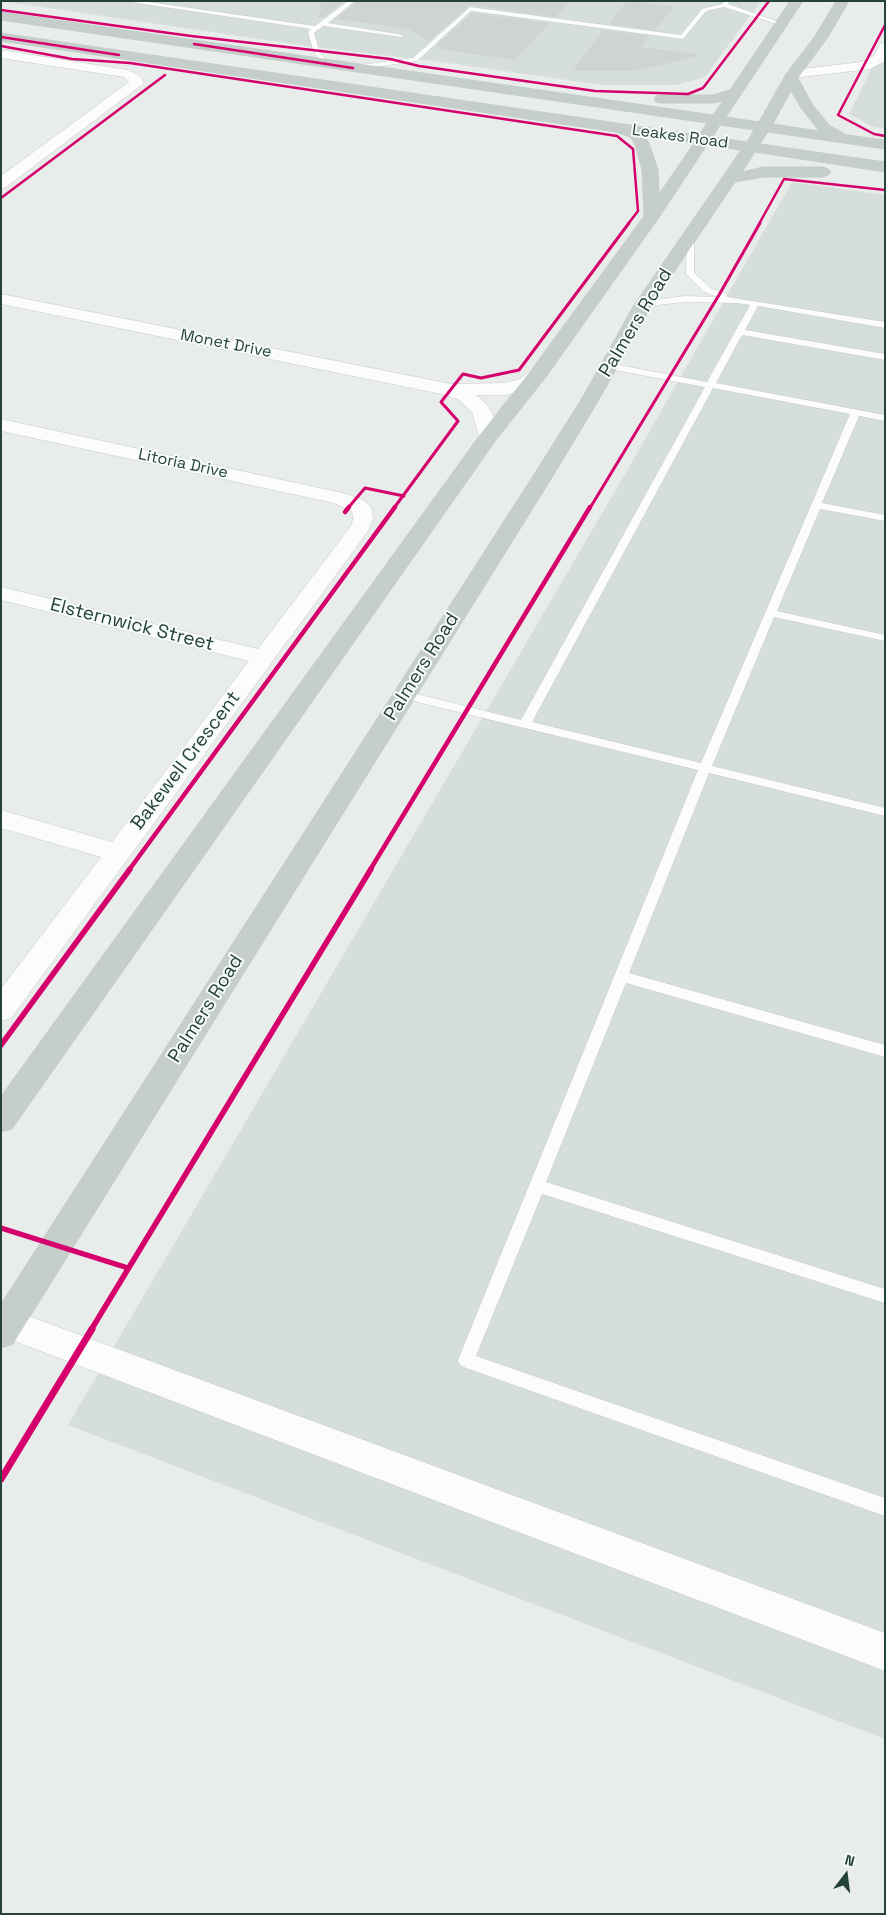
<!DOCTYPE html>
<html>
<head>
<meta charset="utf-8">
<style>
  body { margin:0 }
  #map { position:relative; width:886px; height:1915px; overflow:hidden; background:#e8edeb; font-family:"Space Grotesk",sans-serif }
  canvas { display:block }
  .frame { position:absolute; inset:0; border:2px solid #24423a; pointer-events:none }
  .north { position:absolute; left:821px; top:1850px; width:50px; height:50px; -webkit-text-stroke:4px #f7fbf9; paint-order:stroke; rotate:15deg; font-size:14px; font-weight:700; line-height:20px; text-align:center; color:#24423a }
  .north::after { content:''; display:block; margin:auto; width:18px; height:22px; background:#24423a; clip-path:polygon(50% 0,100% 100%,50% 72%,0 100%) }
</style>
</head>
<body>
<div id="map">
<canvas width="886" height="1915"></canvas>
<div class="frame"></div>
<div class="north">N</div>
</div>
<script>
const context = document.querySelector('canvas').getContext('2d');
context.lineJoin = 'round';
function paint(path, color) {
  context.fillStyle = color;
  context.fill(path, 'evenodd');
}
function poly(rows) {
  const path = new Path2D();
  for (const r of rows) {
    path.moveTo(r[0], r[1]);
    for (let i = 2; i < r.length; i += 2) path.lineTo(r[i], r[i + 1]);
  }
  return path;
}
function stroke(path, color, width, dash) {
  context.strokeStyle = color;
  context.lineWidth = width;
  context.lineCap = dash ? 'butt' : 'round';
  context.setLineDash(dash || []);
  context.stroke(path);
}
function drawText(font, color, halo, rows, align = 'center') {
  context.font = font + ' "Space Grotesk",sans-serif';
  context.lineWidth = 4;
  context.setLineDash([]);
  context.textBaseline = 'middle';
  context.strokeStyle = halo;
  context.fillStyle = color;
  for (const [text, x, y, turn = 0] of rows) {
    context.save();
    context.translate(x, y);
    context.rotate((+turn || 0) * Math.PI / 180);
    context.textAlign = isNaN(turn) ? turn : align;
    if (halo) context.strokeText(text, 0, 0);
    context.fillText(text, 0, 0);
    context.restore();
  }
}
paint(poly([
  [1,1,761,1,705,77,676,85,602,85,434,61,314,47],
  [885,41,885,129,873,127,849,114],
  [792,182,885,195,885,1739,68,1425,628,469]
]), '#d6dedb');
paint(poly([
  [321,1,345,1,323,17,319,17],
  [357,1,570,1,556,17,470,5,429,41,408,29,336,19],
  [627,1,630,1,674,7,655,30,609,24],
  [472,13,550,23,515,60,444,50,436,46],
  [604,30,649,36,640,47,695,54,695,57,634,71,572,71]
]), '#cfd4d2');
const service = poly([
  [124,1,142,1,315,26,348,1,355,1,328,23,404,35,401,37,323,26,314,33,319,50,328,64,325,66,323,65,313,50,308,32,311,29,124,1],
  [724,1,730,1,728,4,785,24,780,25,724,7,706,11,683,39,471,11,417,61,353,70,350,68,353,66,413,58,470,7,681,35,702,9,722,4,724,1],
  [687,235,694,237,694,273,712,289,727,294,727,297,885,322,885,328,758,306,745,330,885,354,885,360,742,335,716,383,885,415,885,421,859,416,822,503,885,515,885,521,820,509,777,611,885,635,885,641,774,617,712,766,885,808,885,816,709,773,629,973,885,1045,885,1057,626,983,546,1182,885,1289,885,1303,542,1194,476,1356,885,1498,885,1516,466,1368,460,1365,458,1360,698,770,405,699,399,695,405,691,521,720,705,387,609,369,604,366,609,363,707,382,750,305,737,303,684,302,640,307,640,303,643,302,684,296,719,297,706,293,686,274,687,235],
  [713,388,850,414,701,763,532,722,713,388]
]);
const minor = poly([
  [885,43,885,61,870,69,793,78,786,74,793,70,862,62,874,56,880,44,885,43],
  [1,50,128,70,140,76,144,83,6,187,1,189,1,176,129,82,124,77,1,58,1,50],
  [1,294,451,384,505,383,520,379,532,369,539,367,546,369,548,373,534,387,506,395,476,395,487,405,495,418,499,436,496,440,489,442,482,440,479,436,472,412,459,400,446,395,1,304,1,294],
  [1,419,347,494,363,500,369,505,372,509,373,519,368,531,11,1018,1,1021,1,989,101,857,1,828,1,810,112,842,249,661,1,600,1,587,258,649,351,526,353,519,352,511,334,503,1,431,1,419],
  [7,1308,885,1633,885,1671,1,1336,1,1310,7,1308]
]);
const trunk = poly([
  [790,1,803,1,726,117,759,122,786,74,815,36,836,1,849,1,828,37,798,78,812,104,830,126,847,135,885,140,885,149,768,132,760,144,885,162,885,172,755,152,742,172,763,167,823,167,828,169,831,172,828,175,823,177,763,177,735,182,652,305,600,398,553,476,13,1344,1,1348,1,1304,533,476,582,398,634,305,741,150,707,145,658,219,546,377,496,440,12,1129,1,1132,1,1096,482,432,532,369,644,216,642,170,635,144,630,137,616,132,1,41,1,33,699,135,707,123,1,20,1,12,713,115,723,101,713,103,661,103,656,102,654,99,656,96,661,95,713,95,730,90,790,1],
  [791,91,801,108,819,131,773,124,791,91],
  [720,125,754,130,747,142,713,137,720,125],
  [644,136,694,143,659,194,658,170,649,143,644,136]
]);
stroke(service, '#c5cac8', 1);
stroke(minor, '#c5cac8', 1);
stroke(trunk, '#c3ccc9', 1);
paint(service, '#fcfcfc');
paint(minor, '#fcfcfc');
paint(trunk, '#c6cecc');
stroke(poly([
  [1,10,191,36,390,59,419,66,595,91,688,94,703,88,769,1],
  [885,25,838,115,874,134,885,136],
  [1,37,119,55],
  [194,44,353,68],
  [1,46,72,59,130,63,617,136,633,149,638,211,628,224],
  [1,198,165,75],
  [759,224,784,179,885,190]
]), '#d6006c', 2.5);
stroke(poly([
  [348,508,365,488,404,496],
  [394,508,458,421,441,402,463,374,481,378,519,370,629,223],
  [590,508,719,295,760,223]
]), '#d6006c', 3);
stroke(poly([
  [345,512,349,507],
  [129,870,395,507],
  [370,870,590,507]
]), '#d6006c', 4.5);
stroke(poly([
  [1,1045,130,869],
  [1,1228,128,1268],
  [91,1330,371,869]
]), '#d6006c', 5.5);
stroke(poly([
  [1,1479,92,1329]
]), '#d6006c', 7);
drawText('16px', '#24423a', '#f7fbf9', [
  ["Leakes Road",680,137,8],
  ["Monet Drive",226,344,11],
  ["Litoria Drive",183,464,12]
]);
drawText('19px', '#24423a', '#f7fbf9', [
  ["Palmers Road",636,323,-59],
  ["Elsternwick Street",132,625,14],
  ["Palmers Road",422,667,-58],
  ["Bakewell Crescent",186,761,-53],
  ["Palmers Road",206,1009,-58]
]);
</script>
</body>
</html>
